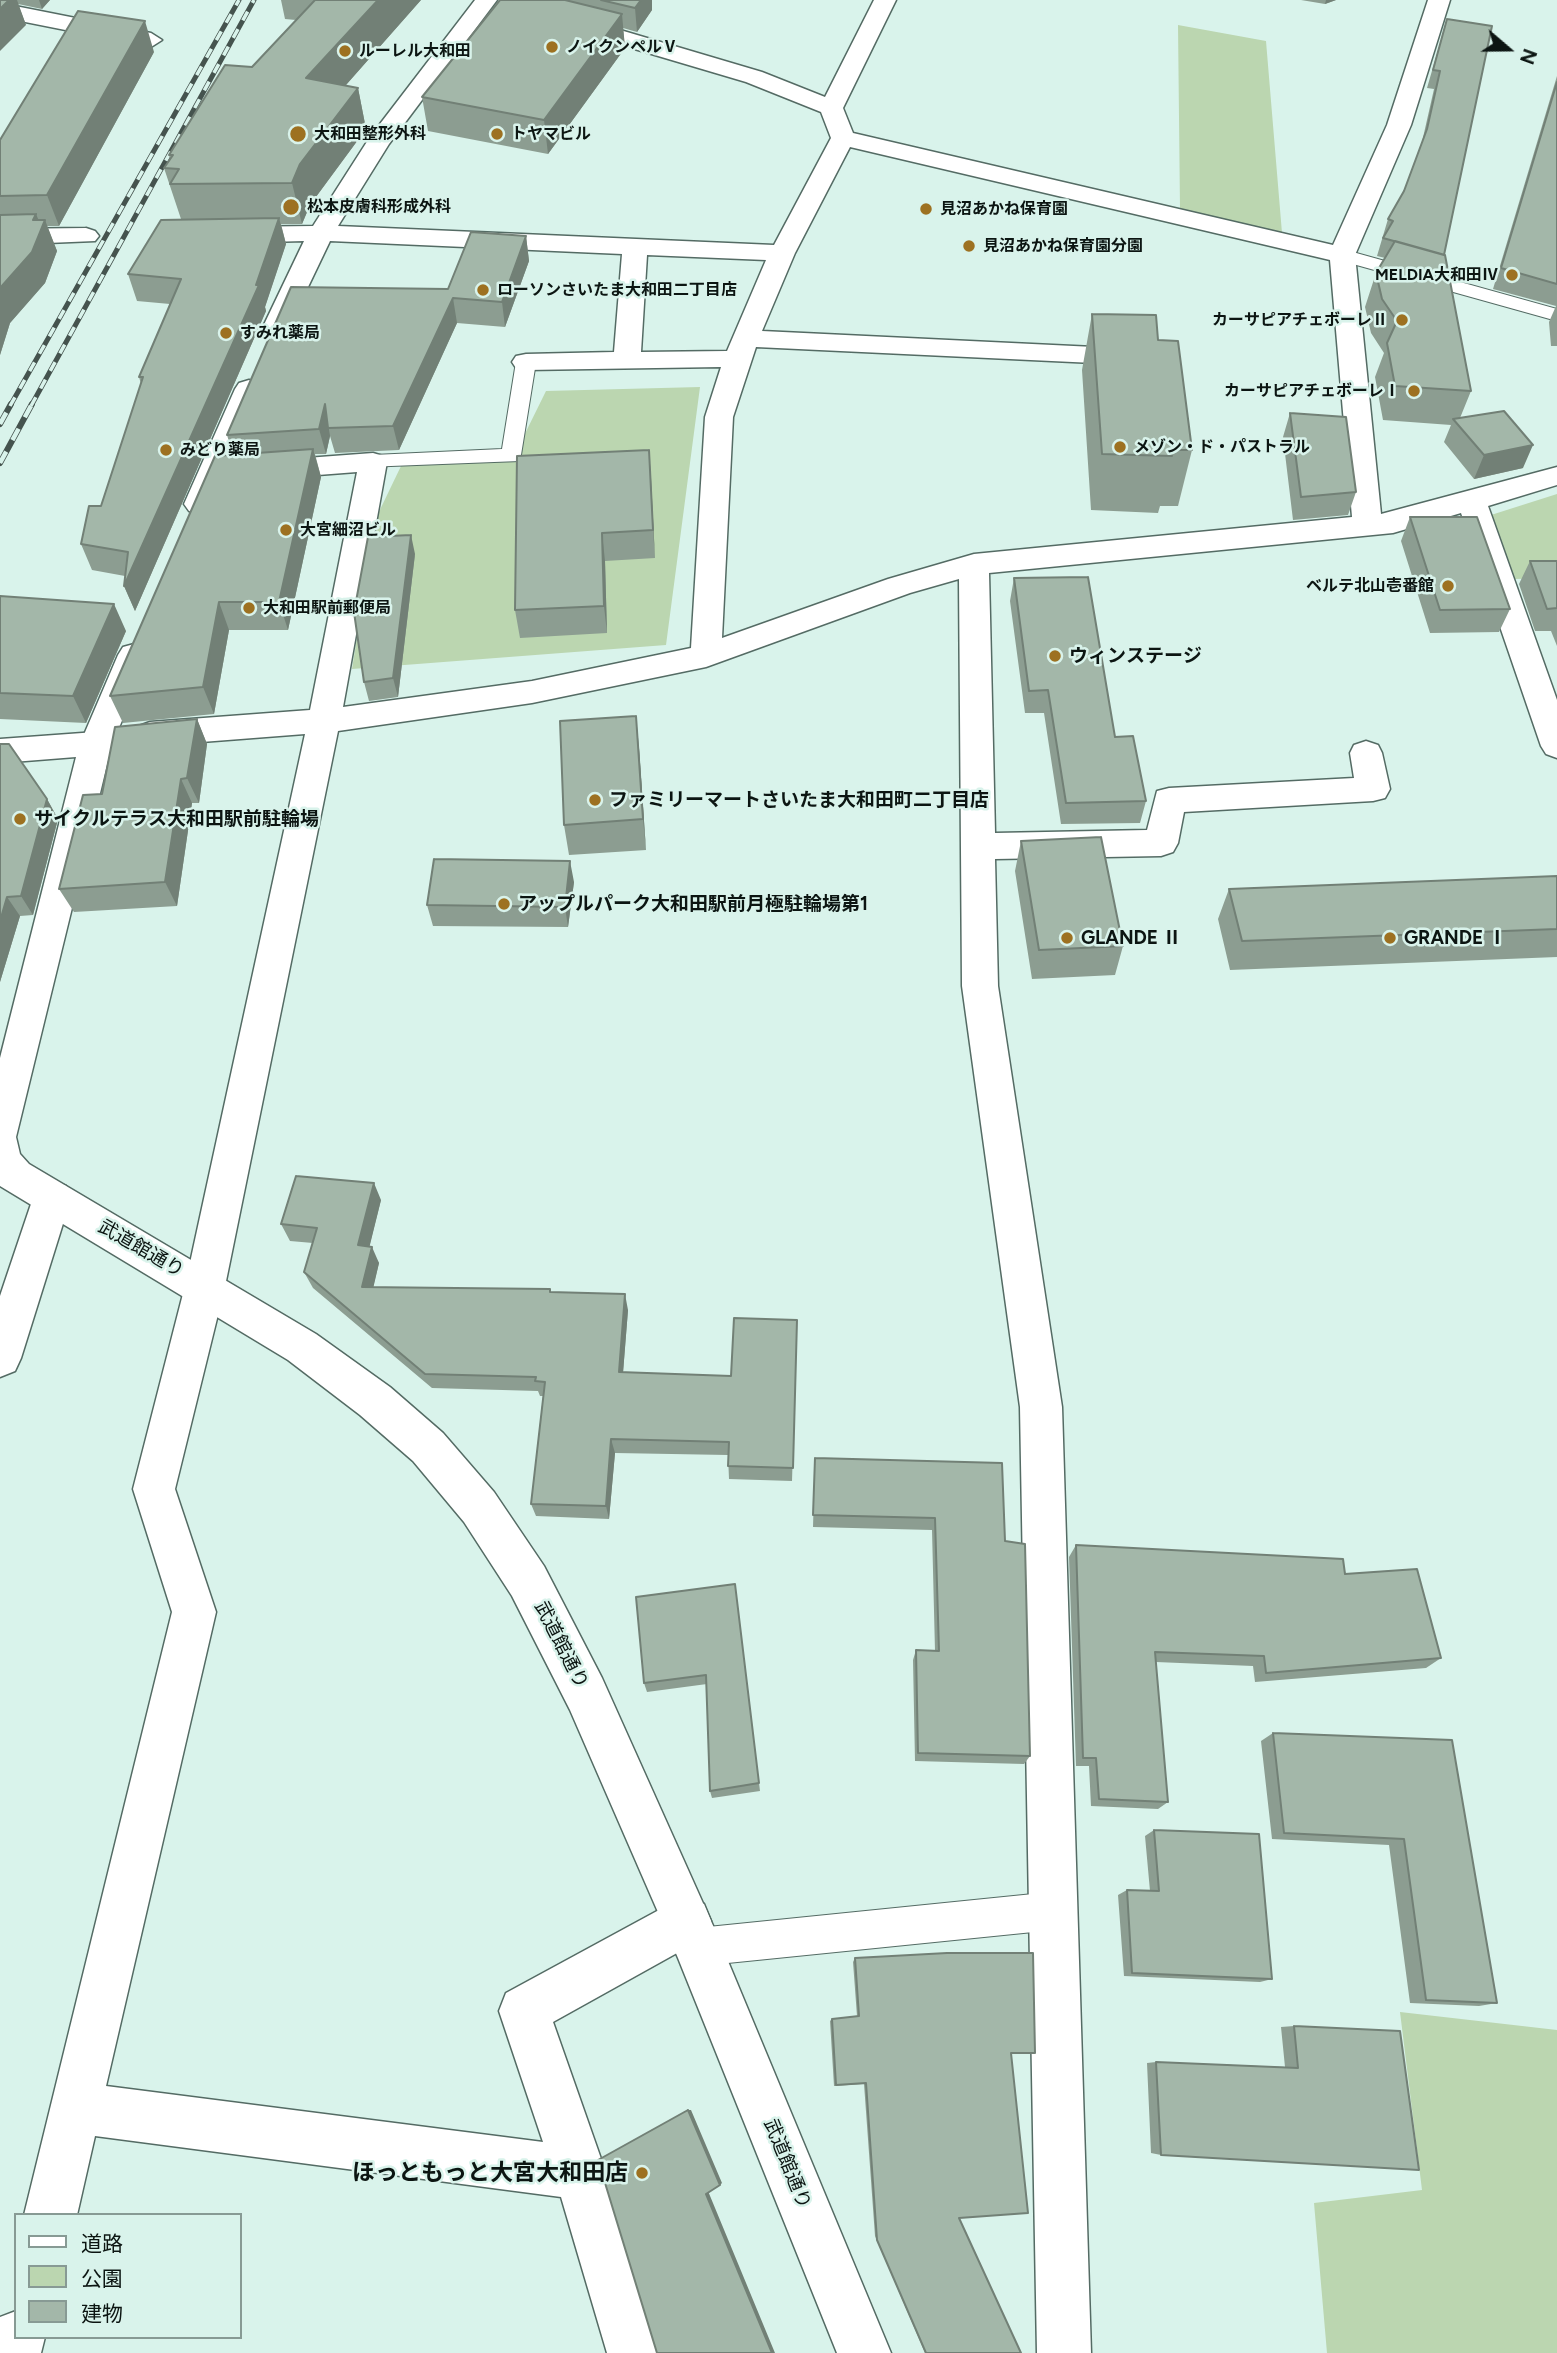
<!DOCTYPE html>
<html>
<head>
<meta charset="utf-8">
<style>
  body { margin:0 }
  #map { position:relative; width:1557px; height:2353px; overflow:hidden; background:#d9f3eb; font-family:Figtree,"Noto Sans JP",sans-serif }
  canvas { display:block }
  .legend { position:absolute; left:14px; top:2213px; width:228px; height:126px; box-sizing:border-box; background:#d9f3eb; border:2px solid #879a94; margin:0; padding:9px 12px; list-style:none; font-size:21px; color:#0c1512 }
  .legend li { display:flex; align-items:center; gap:14px; height:35px }
  .legend b { width:35px; border:2px solid #879a94 }
  .north { position:absolute; left:1473px; top:14px; width:70px; height:70px; -webkit-text-stroke:5px #d9f3eb; paint-order:stroke; rotate:110deg; font-size:19px; font-weight:700; line-height:28px; text-align:center; color:#0c1512 }
  .north::after { content:''; display:block; margin:auto; width:24px; height:32px; background:#0c1512; clip-path:polygon(50% 0,100% 100%,50% 72%,0 100%) }
</style>
</head>
<body>
<div id="map">
<canvas width="1557" height="2353"></canvas>
<ul class="legend">
<li><b style="height:9px;background:#fff"></b>道路</li>
<li><b style="height:19px;background:#bbd6b0"></b>公園</li>
<li><b style="height:19px;background:#a3b7a9"></b>建物</li>
</ul>
<div class="north">N</div>
</div>
<script>
const context = document.querySelector('canvas').getContext('2d');
context.lineJoin = 'round';
function paint(path, color) {
  context.fillStyle = color;
  context.fill(path, 'evenodd');
}
function poly(rows) {
  const path = new Path2D();
  for (const r of rows) {
    path.moveTo(r[0], r[1]);
    for (let i = 2; i < r.length; i += 2) path.lineTo(r[i], r[i + 1]);
  }
  return path;
}
function stroke(path, color, width, dash) {
  context.strokeStyle = color;
  context.lineWidth = width;
  context.lineCap = dash ? 'butt' : 'round';
  context.setLineDash(dash || []);
  context.stroke(path);
}
function drawText(font, color, halo, rows, align = 'center') {
  context.font = font + ' Figtree,"Noto Sans JP",sans-serif';
  context.lineWidth = 5;
  context.setLineDash([]);
  context.textBaseline = 'middle';
  context.strokeStyle = halo;
  context.fillStyle = color;
  for (const [text, x, y, turn = 0] of rows) {
    context.save();
    context.translate(x, y);
    context.rotate((+turn || 0) * Math.PI / 180);
    context.textAlign = isNaN(turn) ? turn : align;
    if (halo) context.strokeText(text, 0, 0);
    context.fillText(text, 0, 0);
    context.restore();
  }
}
paint(poly([
  [1178,25,1266,41,1282,233,1180,209],
  [700,387,666,645,352,669,376,518,402,464,512,460,546,391],
  [1557,494,1557,578,1515,579,1491,515],
  [1400,2012,1557,2030,1557,2353,1327,2353,1314,2203,1422,2190]
]), '#bbd6b0');
const service = poly([
  [1342,249,1557,309,1557,321,1335,259,1332,255,1342,249],
  [526,356,536,362,520,461,365,467,362,462,365,457,373,455,502,449,516,362,526,356],
  [1053,1892,1066,1898,1072,1911,1066,1924,1053,1930,698,1966,685,1960,679,1947,685,1934,698,1928,1053,1892]
]);
const minor = poly([
  [475,0,497,0,389,144,338,226,774,245,831,138,821,112,746,82,567,29,564,24,567,19,583,19,762,72,825,97,874,0,896,0,843,108,853,133,1333,245,1387,125,1428,0,1450,0,1411,125,1355,255,1381,514,1557,467,1557,485,1488,506,1557,700,1557,758,1546,754,1541,746,1461,513,1393,533,989,573,995,833,1147,830,1157,791,1169,788,1354,778,1350,753,1354,745,1366,741,1378,745,1382,753,1390,789,1385,798,1373,801,1184,812,1178,843,1173,852,1161,856,995,859,998,986,1062,1407,1091,2353,1037,2353,1020,1407,962,986,959,579,910,593,706,667,532,703,338,731,225,1286,175,1489,216,1612,106,2086,543,2142,499,2011,506,1993,670,1904,687,1897,704,1904,711,1921,704,1938,553,2022,606,2173,661,2353,607,2353,561,2197,95,2136,77,2215,24,2215,172,1612,133,1489,185,1286,305,734,150,746,139,742,134,734,139,726,150,722,310,710,357,472,266,479,256,477,252,470,256,463,266,461,373,453,383,456,387,462,343,707,532,681,691,648,705,417,721,367,526,370,516,368,512,362,516,356,526,354,614,352,622,254,330,241,286,333,282,339,273,341,264,339,260,333,304,241,232,243,223,240,219,235,223,230,232,227,313,226,370,137,475,0],
  [850,147,1330,260,1352,517,974,554,888,579,722,638,733,417,756,347,1136,365,1146,363,1150,357,1146,351,1136,349,762,331,795,253,850,147],
  [647,255,766,260,727,351,641,352,647,255],
  [0,3,151,33,162,40,151,47,0,17,0,3],
  [86,228,95,231,99,236,95,241,0,245,0,229,86,228],
  [249,380,259,383,263,389,214,504,209,511,199,514,189,511,184,504,235,389,239,383,249,380],
  [134,644,145,647,150,655,112,744,107,752,96,756,85,752,80,744,118,655,123,647,134,644],
  [52,1181,66,1186,71,1198,21,1358,15,1371,0,1377,0,1296,33,1198,38,1186,52,1181],
  [16,2311,16,2337,45,2337,41,2353,0,2353,0,2317,16,2311]
]);
const tertiary = poly([
  [96,732,107,736,112,744,16,1137,20,1154,29,1164,316,1334,390,1387,443,1433,494,1492,544,1566,602,1678,715,1930,891,2353,837,2353,678,1958,570,1710,512,1596,464,1522,413,1461,360,1415,288,1360,0,1186,0,1058,76,757,0,763,0,739,96,732]
]);
stroke(service, '#546b64', 2);
stroke(minor, '#546b64', 3);
stroke(tertiary, '#546b64', 3);
paint(service, '#fff');
paint(minor, '#fff');
paint(tertiary, '#fff');
const railFar1 = poly([
  [10,406,239,0],
  [31,406,254,0]
]);
const rail = poly([
  [0,424,11,404],
  [0,463,32,404]
]);
stroke(railFar1, '#45534e', 5);
stroke(rail, '#45534e', 6);
stroke(railFar1, '#d9f3eb', 3.5, [10]);
stroke(rail, '#d9f3eb', 4.5, [13]);
paint(poly([
  [0,0,50,0,42,9,18,4,26,25],
  [281,0,421,0,345,86,358,88,366,129,310,205,302,224,281,224,286,244,265,307,266,311,135,611,124,586,125,576,92,570,81,544,101,506,141,384,139,377,170,304,137,301,128,274,181,219,164,168,170,159,169,155,296,20,285,19],
  [500,0,652,0,652,10,637,32,623,28,625,48,548,154,428,131,422,97],
  [1301,0,1336,0,1325,4],
  [1447,19,1444,255,1471,391,1460,418,1523,468,1474,479,1444,442,1451,425,1383,420,1375,377,1384,353,1371,333,1365,307,1376,273,1385,258,1377,256,1388,219,1404,191,1422,142,1434,89,1427,88],
  [154,52,59,226,47,226,57,251,45,283,10,323,0,355,0,140],
  [1557,76,1557,346,1551,346,1549,322,1556,306,1493,289],
  [526,236,529,261,505,327,457,323,399,450,335,453,330,436,326,454,315,454,321,477,288,630,229,630,214,714,123,723,110,696,233,455,227,435],
  [1092,314,1158,340,1192,450,1178,506,1160,506,1158,513,1091,510,1082,370],
  [1290,413,1356,492,1348,515,1293,520,1283,437],
  [649,450,655,558,605,561,607,633,520,638,515,610],
  [1410,517,1510,609,1499,632,1430,633,1401,541],
  [415,554,398,697,369,701,364,682],
  [1530,561,1557,561,1557,646,1551,631,1535,631,1519,584],
  [1014,578,1115,737,1146,801,1140,823,1061,824,1044,713,1025,713,1010,601],
  [0,596,126,631,86,723,0,719],
  [197,719,207,744,199,803,192,803,177,906,74,912,59,889,102,794],
  [0,744,47,799,58,819,33,915,20,916,0,982],
  [639,748,646,850,569,855,564,825],
  [1021,841,1123,946,1115,975,1032,979,1015,871],
  [1557,876,1557,957,1230,970,1218,919,1229,889],
  [574,882,568,927,433,926,427,905],
  [381,1200,369,1247,379,1263,373,1287,551,1292,628,1310,623,1372,731,1376,797,1320,792,1481,729,1479,728,1455,615,1453,609,1519,536,1516,531,1504,543,1396,540,1396,538,1391,432,1388,313,1288,304,1272,313,1243,290,1241,281,1224],
  [815,1458,1005,1541,1030,1756,1024,1764,915,1761,913,1660,916,1650,935,1651,932,1530,813,1527],
  [1076,1545,1345,1574,1441,1658,1426,1668,1255,1682,1253,1666,1156,1662,1168,1802,1158,1809,1091,1806,1089,1766,1076,1766,1069,1557],
  [735,1584,760,1791,712,1798,710,1791,707,1684,647,1692,644,1683],
  [1273,1733,1452,1740,1497,2003,1479,2006,1410,2003,1389,1845,1272,1839,1261,1741],
  [1154,1830,1272,1979,1260,1982,1124,1976,1118,1895,1127,1890,1150,1891,1145,1836],
  [855,1958,1035,2053,1011,2054,959,2218,1021,2353,925,2353,875,2236,864,2084,834,2086,830,2021,832,2019,857,2016,853,1962],
  [1294,2026,1400,2031,1161,2155,1151,2153,1147,2063,1156,2062,1285,2067,1281,2027]
]), '#8c9d91');
paint(poly([
  [9,0,17,0,26,25,0,51,0,9],
  [39,0,50,0,42,9],
  [378,0,421,0,316,119,306,78],
  [641,0,652,0,652,10,637,32,635,8],
  [1326,0,1336,0,1325,4],
  [622,14,625,48,548,154,544,120],
  [145,21,154,52,59,226,47,195],
  [358,88,366,129,310,205,302,224,292,183,300,164],
  [36,214,42,228,45,220,57,251,45,283,10,323,0,355,0,288],
  [279,218,286,244,265,307,266,311,135,611,124,586,256,285],
  [526,236,529,261,505,327,502,302],
  [453,298,457,323,399,450,393,426],
  [325,404,330,436,326,454,319,429],
  [1533,445,1523,468,1474,479,1484,455],
  [313,449,321,477,288,630,279,602],
  [649,450,651,478,655,558,653,530],
  [602,533,605,561,607,633,604,606],
  [411,535,415,554,398,697,393,678],
  [219,602,229,630,214,714,203,687],
  [114,604,126,631,86,723,73,696],
  [636,716,639,748,646,850,643,819],
  [197,719,207,744,199,803,187,778],
  [181,779,192,803,177,906,165,882],
  [47,799,58,819,33,915,21,896],
  [570,861,574,882,568,927,565,907],
  [7,897,20,916,0,982,0,921],
  [374,1183,381,1200,366,1261,358,1245],
  [372,1247,379,1263,370,1302,362,1287],
  [625,1294,628,1310,622,1386,619,1372],
  [611,1439,615,1453,609,1519,606,1506],
  [688,2110,691,2110,722,2183,720,2185],
  [708,2191,775,2353,772,2353,706,2194]
]), '#728076');
const building = poly([
  [0,0,9,0,0,9,0,0],
  [315,0,378,0,306,78,358,88,300,164,292,183,170,184,179,169,164,168,173,155,169,155,225,65,252,67,315,0],
  [500,0,565,0,622,14,544,120,422,97,500,0],
  [601,0,641,0,635,8,601,0],
  [78,11,145,21,47,195,0,196,0,140,78,11],
  [1447,19,1492,26,1444,255,1383,238,1393,221,1388,219,1404,191,1427,129,1440,71,1433,70,1447,19],
  [1557,82,1557,284,1501,268,1557,82],
  [36,214,33,220,45,220,32,252,0,288,0,215,36,214],
  [279,218,256,285,259,285,124,586,128,552,81,544,89,506,101,506,143,377,139,377,181,279,128,274,161,220,279,218],
  [471,232,526,236,502,302,453,298,393,426,328,428,325,404,319,429,227,435,291,287,448,289,471,232],
  [1395,241,1445,255,1471,391,1395,386,1387,343,1397,321,1382,299,1376,273,1395,241],
  [1092,314,1156,315,1158,340,1178,341,1192,450,1171,450,1172,456,1102,454,1092,314],
  [1504,411,1533,445,1484,455,1453,419,1504,411],
  [1290,413,1346,417,1356,492,1301,497,1290,413],
  [313,449,279,602,219,602,203,687,110,696,215,456,313,449],
  [649,450,653,530,602,533,604,606,515,610,517,456,649,450],
  [1410,517,1477,517,1510,609,1440,610,1410,517],
  [411,535,393,678,364,682,354,612,368,537,411,535],
  [1530,561,1557,561,1557,608,1547,609,1530,561],
  [1088,577,1115,737,1133,736,1146,801,1066,803,1048,690,1029,691,1014,578,1088,577],
  [0,596,114,604,73,696,0,693,0,596],
  [636,716,643,819,564,825,560,721,636,716],
  [197,719,187,778,181,779,165,882,59,889,83,795,102,794,115,727,197,719],
  [0,744,9,744,47,799,21,896,7,897,0,921,0,744],
  [1101,837,1123,946,1039,950,1021,841,1101,837],
  [434,859,570,861,565,907,427,905,434,859],
  [1557,876,1557,929,1242,941,1229,889,1557,876],
  [296,1176,374,1183,358,1245,372,1247,362,1287,550,1289,550,1292,625,1294,619,1372,731,1376,734,1318,797,1320,793,1468,728,1466,729,1442,611,1439,606,1506,531,1504,545,1382,535,1381,536,1377,425,1374,304,1272,317,1228,281,1224,296,1176],
  [815,1458,1002,1463,1005,1541,1025,1544,1030,1756,918,1753,916,1650,939,1651,935,1518,813,1515,815,1458],
  [1076,1545,1343,1559,1345,1574,1417,1569,1441,1658,1266,1673,1264,1656,1155,1652,1168,1802,1099,1799,1096,1758,1083,1758,1076,1545],
  [735,1584,759,1783,710,1791,706,1675,644,1683,636,1597,735,1584],
  [1273,1733,1452,1740,1497,2003,1426,2000,1404,1839,1284,1833,1273,1733],
  [1154,1830,1259,1834,1272,1979,1132,1973,1127,1890,1159,1891,1154,1830],
  [947,1953,1033,1953,1035,2053,1011,2053,1028,2213,959,2218,1021,2353,926,2353,877,2240,866,2083,836,2085,832,2019,859,2016,855,1958,947,1953],
  [1294,2026,1400,2031,1419,2170,1161,2155,1156,2062,1298,2068,1294,2026],
  [688,2110,720,2185,706,2194,772,2353,657,2353,598,2160,688,2110]
]);
paint(building, '#a3b7a9');
stroke(building, '#728076', 2);
for (const [x, y, r, color] of [
  [552,47,7,"#9d7121"],
  [345,51,7,"#9d7121"],
  [298,134,9,"#9d7121"],
  [497,134,7,"#9d7121"],
  [291,207,9,"#9d7121"],
  [926,209,7,"#9d7121"],
  [969,246,7,"#9d7121"],
  [1512,275,7,"#9d7121"],
  [483,290,7,"#9d7121"],
  [1402,320,7,"#9d7121"],
  [226,333,7,"#9d7121"],
  [1414,391,7,"#9d7121"],
  [1120,447,7,"#9d7121"],
  [166,450,7,"#9d7121"],
  [286,530,7,"#9d7121"],
  [1448,586,7,"#9d7121"],
  [249,608,7,"#9d7121"],
  [1055,656,7,"#9d7121"],
  [595,800,7,"#9d7121"],
  [20,819,7,"#9d7121"],
  [504,904,7,"#9d7121"],
  [1067,938,7,"#9d7121"],
  [1390,938,7,"#9d7121"],
  [642,2173,7,"#9d7121"]
]) {
  const dot = new Path2D();
  dot.arc(x, y, r, 0, 2 * Math.PI);
  context.fillStyle = color;
  context.fill(dot);
  stroke(dot, '#d9f3eb', 2.5);
}
drawText('bold 16px', '#0c1512', '#d9f3eb', [
  ["ノイクンペルⅤ",566,47],
  ["ルーレル大和田",359,51],
  ["大和田整形外科",314,134],
  ["トヤマビル",511,134],
  ["松本皮膚科形成外科",307,207],
  ["見沼あかね保育園",940,209],
  ["見沼あかね保育園分園",983,246],
  ["MELDIA大和田Ⅳ",1498,275,"right"],
  ["ローソンさいたま大和田二丁目店",497,290],
  ["カーサピアチェボーレⅡ",1388,320,"right"],
  ["すみれ薬局",240,333],
  ["カーサピアチェボーレⅠ",1400,391,"right"],
  ["メゾン・ド・パストラル",1134,447],
  ["みどり薬局",180,450],
  ["大宮細沼ビル",300,530],
  ["ベルテ北山壱番館",1434,586,"right"],
  ["大和田駅前郵便局",263,608]
], 'left');
drawText('bold 19px', '#0c1512', '#d9f3eb', [
  ["ウィンステージ",1069,656],
  ["ファミリーマートさいたま大和田町二丁目店",609,800],
  ["サイクルテラス大和田駅前駐輪場",34,819],
  ["アップルパーク大和田駅前月極駐輪場第1",518,904],
  ["GLANDE Ⅱ",1081,938],
  ["GRANDE Ⅰ",1404,938]
], 'left');
drawText('19px', '#0c1512', '#d9f3eb', [
  ["武道館通り",141,1249,30],
  ["武道館通り",561,1645,63],
  ["武道館通り",787,2164,68]
]);
drawText('bold 23px', '#0c1512', '#d9f3eb', [
  ["ほっともっと大宮大和田店",628,2173]
], 'right');
</script>
</body>
</html>
